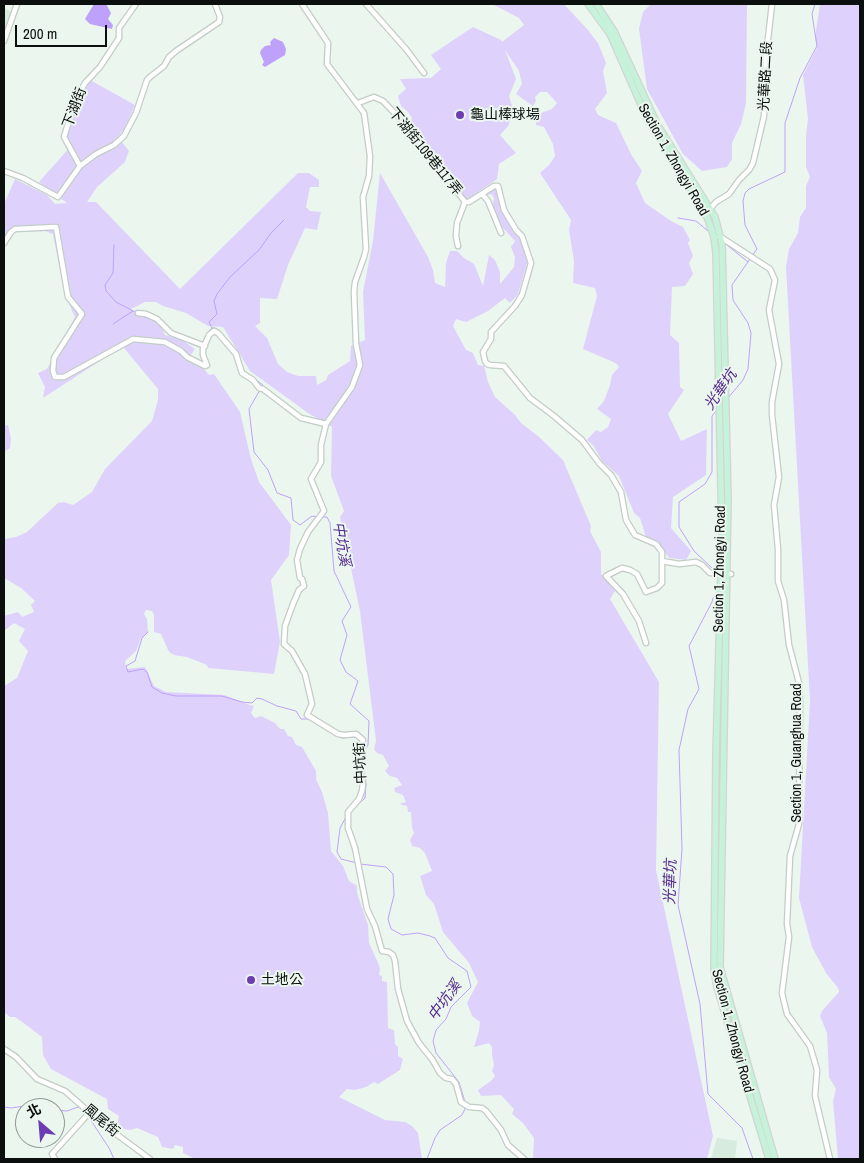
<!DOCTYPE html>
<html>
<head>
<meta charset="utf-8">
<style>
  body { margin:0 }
  #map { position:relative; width:864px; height:1163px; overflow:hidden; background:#ebf6ef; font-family:"Archivo Narrow","Noto Sans TC",sans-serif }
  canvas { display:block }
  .frame { position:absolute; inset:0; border:5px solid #0b0f0d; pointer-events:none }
  .north { position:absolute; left:15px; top:1098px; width:50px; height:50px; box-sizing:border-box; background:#ebf6ef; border:1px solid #919a95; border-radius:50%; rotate:333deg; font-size:14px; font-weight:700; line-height:20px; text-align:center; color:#0b0f0d }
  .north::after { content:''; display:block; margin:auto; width:18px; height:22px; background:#6d3cb3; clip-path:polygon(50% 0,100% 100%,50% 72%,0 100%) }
  .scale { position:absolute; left:15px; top:25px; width:92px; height:22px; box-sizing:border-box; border:2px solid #0b0f0d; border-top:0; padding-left:6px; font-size:15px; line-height:18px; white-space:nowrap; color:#0b0f0d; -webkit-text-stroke:4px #ebf6ef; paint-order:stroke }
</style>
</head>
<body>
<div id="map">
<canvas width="864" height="1163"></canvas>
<div class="frame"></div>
<div class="north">北</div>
<div class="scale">200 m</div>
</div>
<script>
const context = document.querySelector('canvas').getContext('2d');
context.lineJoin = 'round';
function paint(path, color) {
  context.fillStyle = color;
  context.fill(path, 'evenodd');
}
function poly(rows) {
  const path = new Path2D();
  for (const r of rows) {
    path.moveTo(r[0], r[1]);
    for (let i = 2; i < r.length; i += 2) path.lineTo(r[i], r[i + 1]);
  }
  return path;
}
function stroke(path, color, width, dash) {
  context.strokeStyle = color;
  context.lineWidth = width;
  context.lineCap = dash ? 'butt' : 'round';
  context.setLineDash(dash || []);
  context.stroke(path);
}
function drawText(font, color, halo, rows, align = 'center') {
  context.font = font + ' "Archivo Narrow","Noto Sans TC",sans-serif';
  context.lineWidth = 4;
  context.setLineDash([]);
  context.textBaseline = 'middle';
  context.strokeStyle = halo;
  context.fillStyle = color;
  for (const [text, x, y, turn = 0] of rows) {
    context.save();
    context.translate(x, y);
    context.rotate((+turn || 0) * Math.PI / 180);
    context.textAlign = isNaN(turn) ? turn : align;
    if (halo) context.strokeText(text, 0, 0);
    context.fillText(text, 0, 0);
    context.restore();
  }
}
paint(poly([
  [4,8,12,12,4,34],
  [717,1138,737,1141,735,1159,711,1159]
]), '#d8ebdf');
paint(poly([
  [492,4,564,4,588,30,598,43,606,63,603,71,607,93,595,109,598,115,616,123,631,154,642,171,636,183,645,203,671,221,683,227,690,240,688,243,693,256,689,263,693,274,685,286,672,287,670,335,679,343,680,387,684,390,668,414,681,441,707,429,706,475,673,497,671,528,691,551,686,560,670,558,663,551,657,541,646,537,640,518,634,513,619,476,602,461,593,445,587,440,596,430,601,432,608,427,611,419,597,409,604,401,610,385,612,375,619,367,617,364,611,361,583,349,597,296,595,288,573,283,574,261,569,230,571,220,540,173,549,165,555,156,553,144,544,127,536,125,536,119,541,113,552,109,557,103,547,92,540,92,535,97,536,101,533,106,516,94,522,84,519,71,505,50,516,79,509,96,512,106,509,125,500,135,516,153,499,164,497,179,466,200,409,125,412,118,408,112,401,106,398,96,406,89,400,79,431,78,441,69,431,55,473,27,501,40,502,42,524,25,519,18],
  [651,4,747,4,746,103,741,124,732,143,732,159,727,167,702,171,683,154,647,89,639,29,643,12],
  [820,4,860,4,860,1159,838,1159,833,1101,836,1089,829,1077,827,1033,820,1016,822,1011,839,992,838,988,826,973,812,947,799,898,810,701,786,267,789,249,798,233,800,217,806,208,806,186,810,177,806,167,806,136,808,119,803,75,817,48,815,37],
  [90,80,135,105,126,126,118,137,129,151,125,162,97,187,87,202,96,202,180,289,298,173,309,173,319,180,319,187,310,187,306,207,310,211,321,212,317,230,305,228,288,265,277,299,260,298,260,323,255,326,267,338,278,364,287,372,298,376,316,376,317,385,326,380,328,375,350,361,351,346,365,340,363,292,373,241,380,173,428,257,433,270,435,283,445,287,446,263,450,251,457,251,464,258,474,264,483,286,489,255,495,260,500,272,500,284,514,267,515,257,511,247,515,241,503,228,492,208,494,198,492,194,487,195,486,192,495,187,499,191,503,211,523,244,528,260,518,294,510,303,505,298,488,311,466,322,456,319,453,326,466,350,473,353,478,365,484,366,488,382,495,397,515,415,521,423,538,436,563,460,591,526,590,531,601,552,601,574,616,589,610,599,659,682,656,870,713,1136,707,1159,533,1159,534,1138,523,1123,512,1114,514,1109,501,1095,481,1096,478,1090,491,1081,495,1076,492,1071,494,1065,492,1054,492,1047,489,1043,474,1047,479,1031,480,1022,472,1016,467,1003,478,982,469,963,443,932,434,904,426,895,420,876,432,871,425,853,420,848,412,846,410,840,414,833,412,827,411,812,408,812,407,806,399,804,406,802,403,795,395,792,394,788,402,785,397,778,390,776,385,771,389,766,383,755,377,753,374,749,376,741,360,611,340,517,344,511,331,476,332,427,308,413,250,371,223,327,208,326,186,313,163,306,156,302,145,302,131,309,135,313,151,318,160,324,165,335,182,340,195,349,190,356,194,363,203,368,209,375,214,374,240,412,251,459,259,482,291,525,289,555,271,580,280,642,274,674,208,668,207,665,187,657,174,655,169,652,161,634,154,632,154,615,152,611,146,610,144,614,147,619,148,633,141,638,136,651,125,661,126,669,145,667,154,686,166,692,224,695,250,705,254,706,251,713,255,718,261,716,275,723,280,729,284,729,288,736,292,737,296,745,302,747,316,771,316,779,322,792,328,813,331,851,343,866,349,881,357,886,357,893,368,925,369,943,379,965,380,969,379,975,382,976,382,981,387,982,388,1028,394,1030,395,1044,398,1047,398,1056,403,1059,400,1070,378,1084,374,1082,366,1087,355,1090,347,1089,339,1097,385,1120,405,1122,412,1126,418,1133,422,1159,195,1159,183,1153,183,1147,175,1145,173,1149,162,1147,158,1137,137,1128,130,1130,120,1128,117,1124,119,1116,108,1109,107,1099,51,1069,43,1055,42,1037,21,1021,15,1017,10,1017,4,1012,4,686,17,678,28,651,19,641,25,629,14,623,4,631,4,616,18,612,22,617,34,612,31,605,35,601,21,588,4,578,4,539,16,537,27,532,58,503,64,502,73,505,92,492,105,469,152,421,158,400,158,389,124,348,120,348,43,398,45,387,38,373,47,369,75,317,65,295,53,234,45,231,15,232,4,247,4,204,15,179,47,195,55,204,67,203,39,182,71,146,67,136,77,105],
  [8,425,11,439,10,448,4,452,4,426]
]), '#ded2fd');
paint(poly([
  [94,4,106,4,111,13,108,19,113,25,112,29,90,24,85,19],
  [274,38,283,42,286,49,285,55,265,67,262,65,264,62,260,53,261,50,265,46,271,45,270,42]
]), '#bea1fa');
stroke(poly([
  [678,218,696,221,708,231],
  [114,245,113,273,105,285,106,291,116,302,137,313],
  [727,245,748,262],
  [752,256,757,249,745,225,743,201,745,193,749,189,785,172,785,123,800,78,817,46,812,14,815,4],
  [143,316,155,321,170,334],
  [113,324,133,311],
  [212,328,209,322,217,314,214,301,217,294,230,277,259,250,271,233,284,220],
  [224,337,236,351],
  [178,338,199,347,201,345],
  [205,338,208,332,212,328,215,328,218,330],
  [242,366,244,371,263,385,262,387],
  [260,390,249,409,254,452,268,470,277,493,291,498,293,520,300,525,312,516,318,517],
  [728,398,743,380,748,369,751,333,748,323,733,300,732,285,750,259],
  [322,517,327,517,330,523,334,571,351,607,342,621,347,635,340,660,346,672,358,681,350,704,369,721,368,745,361,756,366,784,365,798,355,807],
  [713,569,694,551,679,527,679,502,705,484,712,472,712,416,717,410],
  [713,598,712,602,689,646,699,689,688,709,679,750,682,849,678,905,700,1004,708,1094,742,1128,753,1159],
  [148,632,142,638,135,661,126,666,128,672,143,669,147,672,152,687,162,693,176,696,222,696,242,702,252,703,257,698,262,699,277,706,296,711,301,719,309,719],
  [338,736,342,738,356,737],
  [346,817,340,828,337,852,341,859,357,863],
  [360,864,386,867,393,874,394,895,388,919,391,929,402,935,418,933,430,936,435,938,448,958,467,971,471,987,451,1007,446,1019,436,1030,433,1041,436,1053,459,1082,465,1102],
  [4,1107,11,1108,37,1104,50,1108],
  [55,1110,67,1111,78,1107,83,1109],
  [88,1116,109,1148,114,1159],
  [427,1159,435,1138,440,1130,462,1115,465,1109,465,1106]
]), '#bea1fa', 1);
const minor = poly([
  [302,4,328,43,327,64,364,113,370,156,369,176,363,197,366,249,364,257,355,282,354,292,356,344,360,365,352,387,326,424,321,445,321,462,311,479,324,511,308,532,300,549,297,560,300,578,302,579,304,586,299,590,293,604,285,626,284,644,292,651,305,674,312,704,307,715,338,734,344,735,356,734,363,740,358,757,363,783,362,791,359,799,348,812,348,828,355,848,367,909,375,926,382,951,389,952,393,955,395,961,398,989,407,1021,419,1043,432,1059,440,1073,446,1078,452,1079,456,1084,461,1102,469,1107,482,1108,486,1111,501,1130,508,1145,524,1159],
  [366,4,406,49,424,73],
  [4,41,17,4],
  [358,103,374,97,383,101,406,125,465,202],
  [80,166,64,137,74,104,85,83,100,67,119,38,119,28,136,4],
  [4,171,23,178,58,197,80,166,96,154,114,145,124,136,136,113,147,80,150,77,164,66,169,57,176,51,219,22,220,17,215,4],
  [482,194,488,201,501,233],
  [465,202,469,202,494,186,498,186,504,210,516,230,522,236,531,263,522,295,515,306,491,332,491,339,483,352,485,361,487,364,490,365,504,366,530,398,554,416,582,440,599,463,611,475,621,492,626,520,635,535,656,544,662,552,662,561],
  [702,214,710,209,716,202,729,194,739,180,749,170,753,163,764,116,766,56,772,4],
  [719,236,770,269,775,280,769,310,779,364,772,402,772,415,779,477,774,505,778,549,778,581,784,600,789,645,799,683,800,704,799,824,790,856,787,924,789,937,782,993,787,1014,810,1046,817,1070,815,1096,830,1159],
  [4,243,11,232,15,229,56,227,68,297,82,314,54,358,53,371,55,377,64,377,133,339,165,342,181,351,187,357,205,366,207,365,203,355,203,349,209,335,214,331,218,333,236,354,242,373,253,380,259,388,263,389,301,418,326,424],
  [458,246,456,236,457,223,465,202],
  [138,313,146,314,157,319,171,333,205,346],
  [646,643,639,621,623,594,606,576,622,568,630,570,637,574,646,592,657,588,662,583,662,561,679,564,696,562,702,565,710,573,731,574],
  [4,1049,16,1057,37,1079,65,1091,104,1125,150,1159],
  [55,1159,52,1154,53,1153,90,1112]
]);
const major = poly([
  [588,4,610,34,646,116,706,214,714,237,716,253,722,536,716,755,714,970,717,987,769,1159],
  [596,4,614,31,657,124,715,217,722,244,728,499,720,967,775,1159]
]);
stroke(minor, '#c2cdc6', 7);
stroke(major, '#d3d4d3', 8);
stroke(minor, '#fff', 4.5);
stroke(major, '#c6f2d9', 5.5);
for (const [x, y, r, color] of [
  [460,115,5,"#6d3cb3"],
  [251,980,5,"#6d3cb3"]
]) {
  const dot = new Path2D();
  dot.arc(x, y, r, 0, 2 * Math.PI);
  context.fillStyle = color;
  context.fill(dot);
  stroke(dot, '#ebf6ef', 2);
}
drawText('14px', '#0b0f0d', '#ebf6ef', [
  ["光華路二段",766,76,-87],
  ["下湖街",75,108,-69],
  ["下湖街109巷117弄",425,152,51],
  ["Section 1, Zhongyi Road",673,160,60],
  ["Section 1, Zhongyi Road",720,569,-89],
  ["Section 1, Guanghua Road",797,753,-90],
  ["中坑街",361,763,-93],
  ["Section 1, Zhongyi Road",732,1031,75],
  ["風尾街",101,1121,40]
]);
drawText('14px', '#0b0f0d', '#ebf6ef', [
  ["龜山棒球場",470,115],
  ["土地公",261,980]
], 'left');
drawText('italic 15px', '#54298f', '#ebf6ef', [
  ["光華坑",721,390,-55],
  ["中坑溪",341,544,81],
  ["光華坑",671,882,-88],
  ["中坑溪",445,1001,-54]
]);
</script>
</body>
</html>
